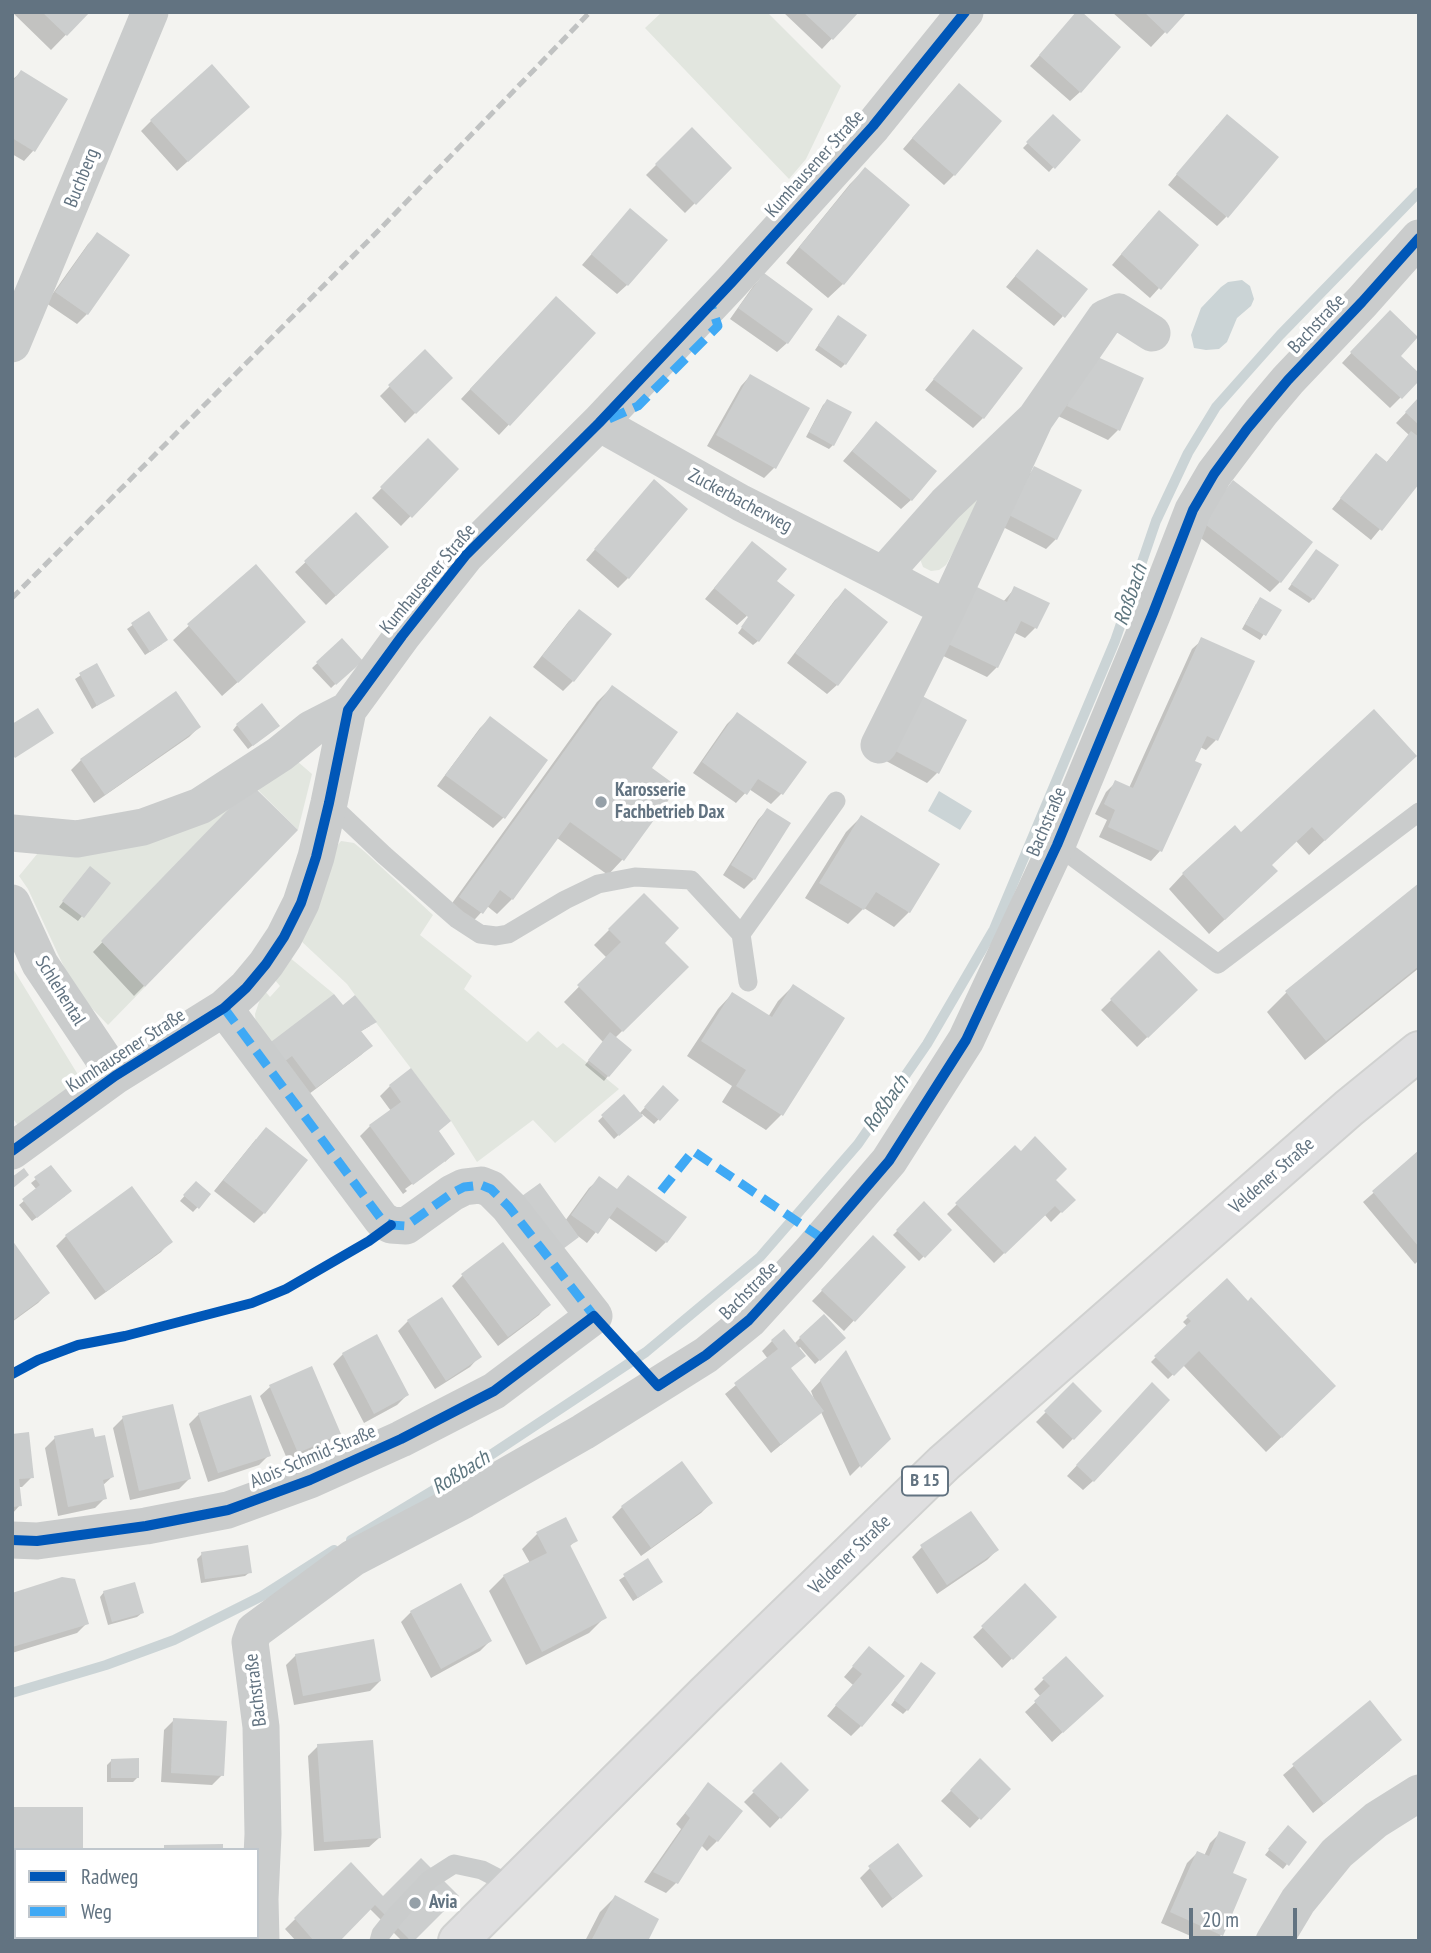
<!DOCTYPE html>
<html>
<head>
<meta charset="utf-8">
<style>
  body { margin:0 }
  #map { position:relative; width:1431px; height:1953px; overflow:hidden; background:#f3f3f0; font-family:"PT Sans Narrow",sans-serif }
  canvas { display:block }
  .frame { position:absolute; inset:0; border:14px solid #627381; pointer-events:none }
  .legend { position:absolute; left:14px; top:1848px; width:245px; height:91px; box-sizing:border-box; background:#fff; border:2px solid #c0c7cd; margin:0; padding:9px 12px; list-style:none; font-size:21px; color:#627381 }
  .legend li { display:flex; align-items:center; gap:14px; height:35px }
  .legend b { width:35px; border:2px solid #c0c7cd }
  .scale { position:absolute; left:1189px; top:1908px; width:108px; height:32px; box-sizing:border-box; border:4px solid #627381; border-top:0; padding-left:9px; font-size:21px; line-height:24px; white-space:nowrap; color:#627381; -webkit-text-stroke:5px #fff; paint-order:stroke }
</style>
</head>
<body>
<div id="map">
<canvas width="1431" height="1953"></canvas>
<div class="frame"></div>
<ul class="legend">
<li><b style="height:9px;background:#0057b8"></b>Radweg</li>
<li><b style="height:9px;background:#3fa9f5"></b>Weg</li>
</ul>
<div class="scale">20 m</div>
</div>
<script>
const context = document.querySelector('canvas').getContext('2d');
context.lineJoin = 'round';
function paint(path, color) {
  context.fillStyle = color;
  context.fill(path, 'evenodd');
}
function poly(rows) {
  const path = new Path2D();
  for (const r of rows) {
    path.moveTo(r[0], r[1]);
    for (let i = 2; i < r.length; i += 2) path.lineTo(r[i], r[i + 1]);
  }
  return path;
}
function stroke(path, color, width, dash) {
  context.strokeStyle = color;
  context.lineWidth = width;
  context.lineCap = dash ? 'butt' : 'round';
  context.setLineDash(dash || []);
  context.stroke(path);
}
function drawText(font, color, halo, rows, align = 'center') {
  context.font = font + ' "PT Sans Narrow",sans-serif';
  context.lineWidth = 7;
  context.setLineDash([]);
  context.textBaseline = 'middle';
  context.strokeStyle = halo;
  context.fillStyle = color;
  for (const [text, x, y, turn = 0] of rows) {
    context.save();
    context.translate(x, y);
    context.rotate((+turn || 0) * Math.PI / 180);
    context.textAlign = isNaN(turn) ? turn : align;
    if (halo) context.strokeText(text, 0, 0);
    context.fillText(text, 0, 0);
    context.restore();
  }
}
paint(poly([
  [662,12,767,12,841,86,806,159,789,179,645,28],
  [979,484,988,490,946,565,939,570,931,571,923,567,920,559],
  [290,755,312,774,298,830,253,785,102,942,145,987,108,1025,85,1001,70,980,28,889,19,876,42,848],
  [341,841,354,843,365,852,433,915,420,935,472,976,464,989,527,1042,538,1031,557,1048,563,1043,619,1089,555,1143,533,1120,477,1162,451,1121,355,995,347,984,300,940,336,847],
  [289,957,334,994,281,1064,256,1026,255,1014,261,996,265,991,270,997,280,986,274,979],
  [12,967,80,1078,19,1127,14,1120,12,1121]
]), '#e2e6df');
paint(poly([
  [1242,280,1250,286,1254,299,1251,306,1237,318,1227,342,1219,349,1206,350,1194,348,1191,335,1201,308,1221,287,1228,282],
  [939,791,972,811,960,830,928,811]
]), '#cbd4d6');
paint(poly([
  [12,12,88,12,51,50],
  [783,12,857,12,822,49],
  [1112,12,1184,12,1151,47],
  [1069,22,1080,92,1070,101,1030,66],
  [21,72,66,99,33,151,24,161,12,154,12,80],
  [949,95,954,175,944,185,903,149],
  [237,117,177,171,141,131,151,121],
  [1053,117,1078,140,1049,172,1023,148],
  [1217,126,1226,217,1217,226,1168,185],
  [692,129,730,168,685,213,646,175],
  [865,169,843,284,828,298,786,263,850,184],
  [630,210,627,285,617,294,582,265],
  [1149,222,1159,288,1150,298,1112,265],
  [98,234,128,255,87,314,77,324,46,303,88,244],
  [1028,261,1063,316,1054,326,1006,287],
  [764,275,787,343,777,352,730,319,754,285],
  [546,308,594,334,499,435,461,399],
  [834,322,845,364,841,368,815,350],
  [1380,322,1398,356,1419,379,1390,408,1342,363],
  [973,331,983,418,973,428,925,390],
  [424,352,450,378,405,423,380,396],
  [1082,366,1118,430,1108,440,1058,416],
  [750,376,808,408,774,468,764,478,707,446,741,386],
  [1419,399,1419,482,1371,540,1332,509,1376,455,1386,463,1409,435,1396,423],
  [827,401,833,445,829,449,806,437,823,405],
  [876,423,911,500,901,509,843,461],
  [428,441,456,469,401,526,372,498],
  [1035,468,1056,539,1046,549,1001,526,1025,478],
  [644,492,628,578,618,588,586,560],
  [1224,492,1280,582,1270,592,1193,532],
  [356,515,377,557,326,605,295,572],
  [752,543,774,582,758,641,753,645,738,633,752,614,751,612,737,625,705,599],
  [1312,556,1313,599,1309,603,1288,589],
  [255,566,289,637,222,696,173,640],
  [1015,588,1047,604,1035,628,1025,638,1013,632,997,667,987,677,935,652,1003,602],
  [845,591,837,685,827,694,787,663,835,600],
  [1256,604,1279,611,1260,640,1242,629],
  [579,611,573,681,563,691,533,667,569,621],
  [148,614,162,644,145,655,127,629],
  [342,640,360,661,331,688,312,668],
  [1202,640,1216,740,1206,750,1200,747,1160,851,1151,861,1099,837,1107,820,1095,814,1106,792,1116,782,1129,788,1192,649],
  [96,665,113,695,92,709,75,679],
  [612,687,650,768,675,787,622,860,608,875,557,838,512,899,497,914,487,906,467,928,445,913,597,702],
  [176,694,199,727,189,737,94,803,71,770,81,760],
  [737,714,804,762,781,794,771,804,749,789,736,803,693,773,727,724],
  [490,718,546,760,503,818,493,828,437,786,480,728],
  [965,721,937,773,927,783,875,755],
  [237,725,273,730,248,749,233,730],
  [1399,771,1309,855,1296,841,1270,865,1261,886,1209,934,1169,889,1183,874,1241,835],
  [767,810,754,879,744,889,723,875,758,820],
  [861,817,909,912,894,927,864,908,848,924,805,898,846,832],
  [85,873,108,883,78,921,59,907],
  [1419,885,1419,968,1305,1060,1267,1012,1287,992],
  [644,895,663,943,687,967,615,1038,629,1050,604,1081,585,1065,603,1042,564,1002,607,958,594,945],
  [141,902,199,930,134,996,93,952],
  [1159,953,1196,990,1137,1047,1101,1010],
  [793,986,781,1115,766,1130,722,1102,732,1086,687,1056,718,1009,732,994,768,1017,778,1001],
  [342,1008,370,1026,360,1032,370,1046,361,1055,305,1097,276,1067],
  [390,1086,437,1132,453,1154,445,1162,445,1160,405,1189,407,1191,403,1194,360,1136,370,1126,391,1111,380,1096],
  [663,1088,677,1100,654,1124,642,1114,614,1139,598,1121,624,1097,639,1114],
  [256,1139,264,1213,254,1223,214,1191],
  [1015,1147,1054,1180,1073,1200,1051,1222,1044,1214,994,1263,947,1214],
  [1419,1153,1419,1260,1415,1264,1363,1202],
  [628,1177,666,1242,656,1252,608,1217,587,1243,578,1236,544,1264,565,1221,589,1188,599,1179,616,1191],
  [36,1179,65,1196,32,1221,19,1205,37,1190,31,1183],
  [196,1183,209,1195,193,1212,180,1201],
  [132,1188,170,1242,161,1252,95,1300,56,1246,66,1236],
  [924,1204,950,1230,919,1261,893,1235],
  [873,1238,904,1267,844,1331,812,1301],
  [12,1243,48,1293,38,1303,12,1322],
  [503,1245,548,1305,539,1315,498,1346,452,1286,462,1276],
  [1227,1280,1319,1401,1266,1452,1183,1365,1168,1379,1151,1362,1187,1326,1183,1322],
  [408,1321,479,1357,470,1367,435,1389,398,1331],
  [800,1338,844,1338,815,1364,800,1347,798,1349,803,1356,789,1369,814,1399,811,1391,837,1363,888,1438,850,1476,821,1412,771,1453,725,1394,768,1359,762,1351,772,1341,794,1344],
  [343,1354,407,1395,397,1405,364,1423,333,1364],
  [1073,1385,1100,1411,1063,1449,1036,1422],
  [270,1387,339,1434,329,1443,288,1461,260,1396],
  [1142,1395,1093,1481,1083,1490,1067,1476],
  [199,1414,269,1455,259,1465,208,1482,189,1424],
  [123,1418,189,1479,179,1489,130,1500,113,1428],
  [12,1436,32,1477,22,1487,18,1487,20,1505,12,1514],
  [55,1438,112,1477,102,1486,105,1498,95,1508,58,1516,45,1448],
  [711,1503,701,1513,641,1556,612,1517,622,1507],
  [537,1534,576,1540,569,1547,604,1618,589,1633,526,1665,489,1591,504,1576,530,1563,522,1549],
  [922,1547,997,1550,987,1560,937,1594,912,1557],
  [202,1554,250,1572,245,1576,201,1583,197,1559],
  [648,1561,656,1586,633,1601,619,1580],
  [1025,1586,1055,1617,1002,1668,973,1637],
  [104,1592,142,1613,137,1617,108,1625,100,1597],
  [12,1594,87,1623,77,1633,12,1653],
  [411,1612,490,1641,480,1651,431,1678,401,1622],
  [869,1648,861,1726,851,1736,827,1716,853,1685,844,1677],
  [296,1655,380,1681,370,1691,294,1705,286,1665],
  [917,1669,907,1710,903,1714,891,1705],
  [1044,1679,1091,1706,1052,1742,1025,1712,1041,1697,1034,1689],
  [1369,1702,1390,1750,1313,1813,1283,1775],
  [174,1720,222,1775,212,1785,161,1782,164,1730],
  [318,1746,379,1838,369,1847,314,1851,308,1756],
  [112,1760,138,1777,133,1782,107,1782,107,1765],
  [980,1761,1008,1789,970,1828,941,1801],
  [781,1765,807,1790,770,1828,744,1802],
  [708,1785,717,1841,707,1851,701,1845,676,1883,666,1893,644,1882,681,1829,676,1824],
  [12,1809,16,1850,16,1880,12,1880],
  [1283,1832,1287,1864,1283,1869,1265,1855],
  [1220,1833,1230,1874,1221,1935,1215,1941,1202,1941,1161,1923,1187,1863,1197,1853,1204,1856,1210,1843],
  [350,1865,411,1941,402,1941,369,1908,338,1941,296,1941,285,1929],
  [870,1868,921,1876,882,1908,860,1878],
  [615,1897,646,1941,585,1941,600,1912]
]), '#0003');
stroke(poly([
  [351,1540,480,1462,646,1352,760,1257,858,1144,927,1044,994,929,1115,641,1156,521,1188,453,1216,407,1280,335,1419,192],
  [12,1693,106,1665,174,1640,262,1596,334,1550]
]), '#cbd4d6', 10);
paint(poly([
  [42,12,90,12,67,36],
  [803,12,859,12,833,40],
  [1076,12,1082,12,1121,47,1081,93,1039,55],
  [1144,12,1187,12,1167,34],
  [212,64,250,107,188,162,150,120],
  [21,70,68,99,35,152,12,138,12,83],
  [959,83,1002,121,955,176,912,138],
  [1053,114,1081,140,1055,169,1026,142],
  [1227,114,1279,157,1228,218,1176,174],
  [692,127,732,168,696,205,655,164],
  [865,167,910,205,844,285,799,247],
  [630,208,668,240,628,286,591,254],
  [1159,210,1199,245,1161,290,1121,254],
  [97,232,130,255,88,315,55,292],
  [1037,249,1088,289,1065,318,1015,276],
  [764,273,813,309,788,344,738,308],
  [556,296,596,333,510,426,470,389],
  [1390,310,1418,337,1401,356,1419,373,1419,381,1402,399,1350,352],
  [838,315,867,335,846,365,818,345],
  [973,329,1023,368,984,419,933,379],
  [425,349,453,378,416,414,388,385],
  [1091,354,1144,378,1120,431,1067,406],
  [750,374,810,408,776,469,716,435],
  [1419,397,1419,425,1405,412],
  [827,399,852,412,834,446,809,432],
  [876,421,937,471,912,501,852,451],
  [1411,431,1419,437,1419,484,1382,531,1340,498,1376,453,1387,462],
  [428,438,459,469,412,518,380,487],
  [1034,466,1082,490,1057,540,1009,515],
  [654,479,688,509,629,579,594,549],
  [1233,480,1313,542,1281,583,1201,521],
  [356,512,389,547,336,596,304,561],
  [752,541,787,569,777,581,795,595,759,642,741,627,748,617,714,588],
  [1316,549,1339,565,1314,600,1291,584],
  [256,564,306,622,238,683,187,624],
  [971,584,1007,602,1014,586,1050,603,1037,629,1021,621,998,668,944,642],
  [845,588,888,622,838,686,795,653],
  [1260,597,1282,610,1266,636,1245,624],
  [579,609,612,634,574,682,542,656],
  [149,611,168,640,150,652,131,623],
  [1201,637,1255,661,1218,741,1207,736,1195,761,1202,764,1162,852,1108,827,1115,810,1104,804,1115,780,1133,788],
  [342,638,363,661,336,685,316,662],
  [97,663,115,696,97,706,79,673],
  [612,685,678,732,652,768,678,787,624,861,570,822,513,900,500,890,483,914,459,897],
  [176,691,201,727,105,795,80,759],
  [913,691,967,720,939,774,884,745],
  [262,703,280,726,253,746,236,724],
  [38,708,54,733,15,758,12,754,12,724],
  [1374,709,1417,756,1325,841,1312,827,1272,865,1278,871,1225,920,1182,873,1235,825,1241,832],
  [737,712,807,762,783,795,758,779,747,795,702,762],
  [490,716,548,760,505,819,445,775],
  [252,785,298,830,145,987,101,941],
  [767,808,791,823,755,880,731,865],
  [861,815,940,864,910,913,876,892,864,910,819,883],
  [90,866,111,883,84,918,62,901],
  [1419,883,1419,966,1326,1041,1285,991],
  [644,893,679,928,665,943,689,967,623,1032,577,985,621,942,608,929],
  [1159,950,1198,990,1148,1038,1110,999],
  [793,984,845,1018,783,1116,736,1086,746,1070,701,1041,732,992,772,1017],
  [334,994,343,1005,355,995,377,1022,361,1031,373,1046,316,1088,292,1056,281,1064,267,1045],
  [610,1032,632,1050,609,1077,588,1060],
  [411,1068,451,1121,439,1131,455,1154,413,1185,369,1125,401,1102,389,1085],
  [663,1085,679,1100,660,1121,644,1107],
  [624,1094,643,1116,619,1136,601,1115],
  [266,1127,308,1160,265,1214,223,1180],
  [1035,1136,1067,1169,1056,1180,1076,1200,1062,1213,1055,1206,1005,1254,955,1203,1015,1145,1021,1151],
  [1419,1150,1419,1247,1372,1191],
  [51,1165,72,1191,37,1218,22,1199,40,1185,34,1177],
  [24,1168,29,1175,12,1189,12,1177],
  [628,1175,687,1217,667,1243,617,1207,598,1234,571,1215,599,1176,617,1189],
  [196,1181,211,1194,199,1209,183,1195],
  [540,1183,579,1237,555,1255,515,1201],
  [132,1186,173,1242,106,1292,65,1235],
  [924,1201,952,1230,925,1258,896,1230],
  [873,1235,906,1267,855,1322,821,1290],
  [12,1240,50,1293,12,1321],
  [503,1242,551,1305,508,1337,461,1274],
  [1227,1278,1248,1301,1251,1297,1336,1386,1282,1438,1199,1351,1174,1376,1154,1356,1191,1321,1186,1316],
  [442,1297,482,1357,446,1381,407,1320],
  [824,1314,846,1338,820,1361,799,1337],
  [784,1329,806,1356,791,1368,824,1411,781,1445,734,1383,778,1349,771,1340],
  [377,1334,409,1395,374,1414,342,1353],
  [846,1350,891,1439,861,1468,820,1380],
  [312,1366,341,1434,298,1453,269,1385],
  [1073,1382,1102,1411,1074,1440,1044,1411],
  [1152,1382,1170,1400,1094,1482,1076,1465],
  [251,1395,271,1456,218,1473,198,1413],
  [173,1404,191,1479,139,1491,122,1416],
  [93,1428,95,1437,105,1435,114,1477,103,1480,107,1499,68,1507,54,1436],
  [29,1432,34,1478,19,1479,22,1506,12,1507,12,1434],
  [682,1461,713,1503,651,1548,621,1506],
  [971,1511,999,1550,947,1585,920,1545],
  [566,1517,578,1541,570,1545,607,1618,542,1652,503,1575,547,1553,536,1532],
  [248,1545,252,1573,205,1579,201,1552],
  [648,1558,663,1582,638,1598,623,1574],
  [62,1577,75,1579,89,1624,12,1647,12,1593],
  [135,1582,144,1613,112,1622,103,1591],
  [461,1583,492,1641,441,1669,410,1611],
  [1025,1583,1057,1617,1013,1660,981,1626],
  [374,1639,381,1681,303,1696,295,1654],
  [869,1646,905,1676,862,1727,835,1705,862,1674,852,1666],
  [1066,1656,1104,1696,1063,1733,1034,1701,1050,1686,1042,1678],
  [921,1662,936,1673,908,1711,894,1700],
  [1370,1700,1402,1740,1324,1804,1292,1764],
  [173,1718,227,1721,224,1776,171,1773],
  [373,1740,381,1838,324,1842,317,1744],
  [139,1758,139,1778,111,1778,111,1759],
  [980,1758,1011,1789,981,1820,950,1790],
  [781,1762,809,1790,781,1819,752,1791],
  [708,1782,743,1811,718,1842,709,1835,678,1884,653,1872,690,1818,685,1813],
  [12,1807,83,1807,83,1850,16,1850,16,1871,12,1871],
  [1288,1825,1307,1842,1289,1866,1268,1849],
  [1219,1831,1246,1842,1233,1873,1247,1879,1223,1936,1170,1912,1197,1851,1209,1856],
  [898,1843,923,1876,893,1899,868,1866],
  [223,1844,223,1850,164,1850,164,1845],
  [421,1858,459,1896,414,1941,411,1941,375,1905,340,1941,314,1941,294,1918,351,1862,383,1896],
  [615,1895,659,1919,648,1941,591,1941]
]), '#cccece');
const primary = poly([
  [458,1941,705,1695,944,1463,1349,1108,1419,1051]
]);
stroke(primary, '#d0d1d0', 42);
stroke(poly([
  [329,803,384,855,457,919,480,934,496,936,508,934,565,900,598,884,635,877,691,880,741,934,748,982],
  [1057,845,1218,964,1419,812],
  [741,934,836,801],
  [379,1941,381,1934,396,1915,429,1880,454,1864,482,1870,513,1886]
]), '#cacccc', 19);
stroke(poly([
  [12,344,150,12],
  [599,423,741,503,883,575,946,504,1035,419],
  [883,575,947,609],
  [879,745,947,609,1035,419,1105,318,1119,312,1152,333],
  [12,833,77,839,143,827,200,806,280,754,311,729,348,710],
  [12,903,40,964,115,1076],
  [12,1151,115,1076,224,1008,246,988,266,964,284,937,301,903,316,857,329,803,348,710,402,636,466,555,599,423,732,282,873,126,965,12],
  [12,1540,37,1541,146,1526,228,1510,310,1480,401,1439,494,1391,594,1316,509,1207,491,1189,481,1185,464,1187,452,1193,406,1226,391,1225,382,1220,224,1008],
  [261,1941,260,1899,263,1834,261,1727,250,1642,254,1631,353,1558,464,1500,583,1432,706,1355,749,1320,809,1254,889,1161,966,1040,1057,845,1153,613,1193,510,1214,474,1261,412,1288,380,1362,302,1419,238],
  [1274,1941,1298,1901,1337,1853,1376,1820,1419,1793]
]), '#cacccc', 37);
stroke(primary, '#dfdfe0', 38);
stroke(poly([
  [12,598,382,227,590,12]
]), '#c0c2c2', 5, [10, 5]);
stroke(poly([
  [609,419,638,406,718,326,711,305],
  [224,1008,382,1220,391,1225,406,1226,452,1193,464,1187,481,1185,491,1189,509,1207,594,1316,589,1319],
  [661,1191,693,1151,823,1239]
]), '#3fa9f5', 9, [18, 9]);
stroke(poly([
  [12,1151,115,1076,224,1008,246,988,266,964,284,937,301,903,316,857,329,803,348,710,402,636,466,555,599,423,732,282,873,126,965,12],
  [12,1374,38,1360,78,1345,125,1336,252,1303,286,1289,369,1241,391,1225],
  [12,1540,37,1541,146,1526,228,1510,310,1480,401,1439,494,1391,594,1316,658,1386,706,1355,749,1320,809,1254,889,1161,966,1040,1057,845,1153,613,1193,510,1214,474,1247,429,1288,380,1362,302,1419,238]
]), '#0057b8', 10);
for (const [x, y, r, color] of [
  [601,802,7,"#95a0a8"],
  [415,1903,7,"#95a0a8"]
]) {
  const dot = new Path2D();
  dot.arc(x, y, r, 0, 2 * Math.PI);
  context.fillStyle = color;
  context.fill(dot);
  stroke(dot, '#fff', 2.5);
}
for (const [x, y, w] of [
  [925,1481,46]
]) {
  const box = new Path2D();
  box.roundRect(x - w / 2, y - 14.5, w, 29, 5);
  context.fillStyle = '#fff';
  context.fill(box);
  stroke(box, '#627381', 2);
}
drawText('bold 18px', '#627381', null, [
  ["B 15",925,1481]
]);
drawText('19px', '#627381', '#fff', [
  ["Kumhausener Straße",815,164,-48],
  ["Buchberg",82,178,-68],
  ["Bachstraße",1317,324,-47],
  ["Zuckerbacherweg",740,501,28],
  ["Kumhausener Straße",428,579,-50],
  ["Bachstraße",1047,822,-67],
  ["Schlehental",60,991,58],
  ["Kumhausener Straße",126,1051,-33],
  ["Veldener Straße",1272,1176,-41],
  ["Bachstraße",749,1291,-45],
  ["Alois-Schmid-Straße",313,1457,-23],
  ["Veldener Straße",850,1555,-44],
  ["Bachstraße",256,1690,-97]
]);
drawText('bold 19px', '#627381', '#fff', [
  ["Karosserie",615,791],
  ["Fachbetrieb Dax",615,813],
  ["Avia",429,1903]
], 'left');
drawText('italic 21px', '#5e767f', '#fff', [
  ["Roßbach",1131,595,-71],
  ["Roßbach",886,1104,-55],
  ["Roßbach",461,1473,-32]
]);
</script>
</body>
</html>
